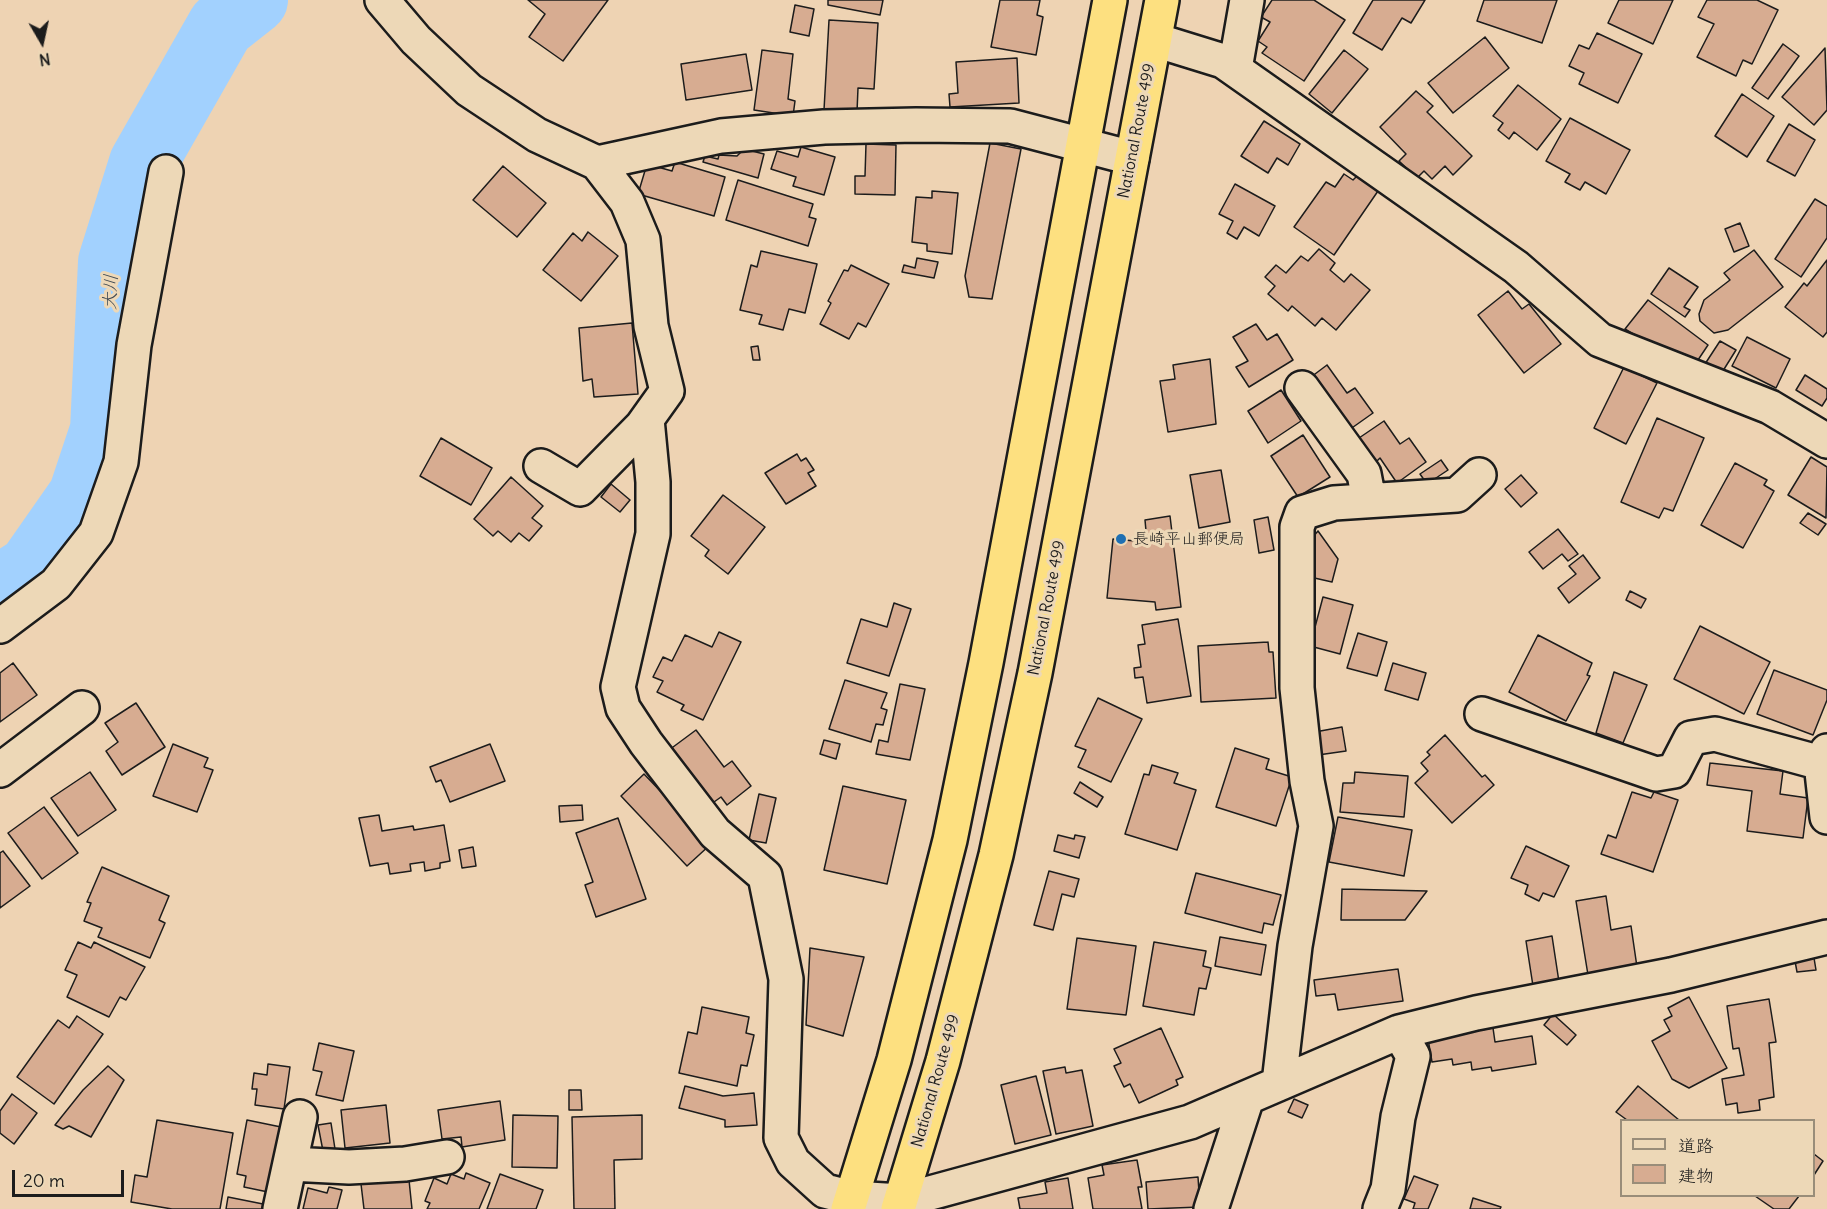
<!DOCTYPE html>
<html>
<head>
<meta charset="utf-8">
<style>
  body { margin:0 }
  #map { position:relative; width:1827px; height:1209px; overflow:hidden; background:#eed3b3; font-family:Delius,"Klee One",sans-serif }
  canvas { display:block }
  .legend { position:absolute; left:1620px; top:1119px; width:195px; height:78px; box-sizing:border-box; background:#edd8b7; border:2px solid #998d79; margin:0; padding:8px 10px; list-style:none; font-size:18px; color:#1c1c1c }
  .legend li { display:flex; align-items:center; gap:12px; height:30px }
  .legend b { width:30px; border:2px solid #998d79 }
  .north { position:absolute; left:12px; top:12px; width:60px; height:60px; -webkit-text-stroke:4px #edd8b7; paint-order:stroke; rotate:171deg; font-size:16px; font-weight:700; line-height:24px; text-align:center; color:#1c1c1c }
  .north::after { content:''; display:block; margin:auto; width:21px; height:27px; background:#1c1c1c; clip-path:polygon(50% 0,100% 100%,50% 72%,0 100%) }
  .scale { position:absolute; left:12px; top:1170px; width:112px; height:27px; box-sizing:border-box; border:3px solid #1c1c1c; border-top:0; padding-left:8px; font-size:18px; line-height:21px; white-space:nowrap; color:#1c1c1c; -webkit-text-stroke:4px #edd8b7; paint-order:stroke }
</style>
</head>
<body>
<div id="map">
<canvas width="1827" height="1209"></canvas>
<ul class="legend">
<li><b style="height:8px;background:#edd8b7"></b>道路</li>
<li><b style="height:16px;background:#d7ac91"></b>建物</li>
</ul>
<div class="north">N</div>
<div class="scale">20 m</div>
</div>
<script>
const context = document.querySelector('canvas').getContext('2d');
context.lineJoin = 'round';
function poly(rows) {
  const path = new Path2D();
  for (const r of rows) {
    path.moveTo(r[0], r[1]);
    for (let i = 2; i < r.length; i += 2) path.lineTo(r[i], r[i + 1]);
  }
  return path;
}
function stroke(path, color, width, dash) {
  context.strokeStyle = color;
  context.lineWidth = width;
  context.lineCap = dash ? 'butt' : 'round';
  context.setLineDash(dash || []);
  context.stroke(path);
}
function paint(path, color) {
  context.fillStyle = color;
  context.fill(path, 'evenodd');
}
function drawText(font, color, halo, rows, align = 'center') {
  context.font = font + ' Delius,"Klee One",sans-serif';
  context.lineWidth = 6;
  context.setLineDash([]);
  context.textBaseline = 'middle';
  context.strokeStyle = halo;
  context.fillStyle = color;
  for (const [text, x, y, turn = 0] of rows) {
    context.save();
    context.translate(x, y);
    context.rotate((+turn || 0) * Math.PI / 180);
    context.textAlign = isNaN(turn) ? turn : align;
    if (halo) context.strokeText(text, 0, 0);
    context.fillText(text, 0, 0);
    context.restore();
  }
}
stroke(poly([
  [0,589,31,569,82,496,104,430,112,262,143,163,221,26,254,0]
]), '#a2d1fe', 68);
const building = poly([
  [528,0,608,0,563,61,529,37,545,14,528,0],
  [828,0,883,0,880,15,828,5,828,0],
  [1000,0,1040,0,1037,15,1043,17,1036,55,991,47,1000,0],
  [1272,0,1314,0,1345,20,1304,81,1262,53,1267,47,1258,41,1270,22,1261,17,1272,0],
  [1373,0,1425,0,1411,23,1402,18,1382,50,1353,33,1373,0],
  [1484,0,1557,0,1542,43,1477,21,1484,0],
  [1619,0,1673,0,1653,44,1608,23,1619,0],
  [1707,0,1757,0,1778,10,1752,64,1743,60,1736,76,1697,57,1714,24,1698,17,1707,0],
  [795,5,814,9,809,36,790,32,795,5],
  [829,20,878,23,874,89,858,88,857,112,824,110,829,20],
  [1597,33,1642,54,1618,103,1579,84,1584,73,1569,66,1579,45,1589,49,1597,33],
  [1485,37,1509,68,1453,113,1428,83,1485,37],
  [1783,44,1799,56,1768,99,1752,88,1783,44],
  [1825,48,1827,110,1814,125,1782,97,1825,48],
  [762,50,793,54,788,99,795,101,793,116,754,110,762,50],
  [1344,50,1368,69,1332,113,1309,94,1344,50],
  [746,54,752,90,686,100,681,64,746,54],
  [1017,58,1019,103,950,107,949,94,958,93,956,62,1017,58],
  [1518,85,1561,119,1537,150,1514,132,1509,139,1498,130,1503,123,1493,116,1518,85],
  [1416,91,1433,106,1427,112,1472,156,1453,175,1445,166,1432,179,1424,171,1417,178,1399,161,1406,154,1380,127,1416,91],
  [1742,94,1774,116,1747,157,1715,136,1742,94],
  [1570,118,1630,150,1606,194,1585,182,1580,190,1565,182,1570,174,1546,161,1570,118],
  [1264,121,1300,144,1288,165,1277,158,1268,173,1241,156,1264,121],
  [1789,124,1815,140,1795,176,1767,161,1789,124],
  [990,143,1021,149,992,299,969,297,965,276,990,143],
  [866,144,896,145,895,195,855,194,855,176,865,176,866,144],
  [801,147,835,157,824,195,793,186,796,177,771,169,777,151,798,157,801,147],
  [744,149,764,154,758,178,703,162,705,156,718,159,719,155,737,156,744,149],
  [675,162,725,177,714,216,638,194,647,164,672,171,675,162],
  [503,166,546,203,517,237,473,200,503,166],
  [1344,174,1353,180,1357,176,1378,191,1334,255,1294,227,1326,182,1335,187,1344,174],
  [738,180,813,204,809,217,816,219,808,246,726,220,738,180],
  [1235,184,1275,206,1259,236,1244,227,1237,239,1227,233,1233,221,1219,214,1235,184],
  [932,191,958,193,952,254,927,251,927,244,912,242,916,197,932,198,932,191],
  [1815,199,1827,206,1827,238,1801,277,1775,259,1815,199],
  [1740,223,1749,246,1734,252,1725,229,1740,223],
  [588,232,618,256,581,301,543,270,573,233,582,241,588,232],
  [1319,249,1335,263,1330,270,1344,282,1351,274,1370,290,1336,330,1322,318,1315,326,1292,306,1288,311,1268,294,1275,286,1265,277,1276,265,1286,273,1301,256,1308,261,1319,249],
  [1754,250,1783,287,1728,330,1714,333,1700,321,1699,314,1704,300,1730,280,1724,273,1754,250],
  [761,251,817,264,805,313,789,309,783,330,759,324,762,315,740,310,751,265,757,267,761,251],
  [917,258,938,262,934,278,902,272,904,265,915,268,917,258],
  [1827,260,1827,332,1823,337,1785,307,1804,283,1807,286,1827,260],
  [851,265,889,284,866,327,858,323,849,339,820,324,831,303,828,301,844,270,848,271,851,265],
  [1669,268,1698,287,1684,307,1690,310,1685,317,1651,294,1669,268],
  [1508,291,1522,309,1529,304,1561,344,1524,373,1478,315,1508,291],
  [1648,300,1708,345,1698,360,1659,350,1625,329,1648,300],
  [632,323,638,394,594,397,592,379,583,381,579,328,632,323],
  [1256,324,1267,340,1277,334,1293,360,1249,387,1236,367,1248,361,1233,337,1256,324],
  [1747,337,1790,359,1776,388,1732,366,1747,337],
  [1720,341,1736,350,1721,374,1705,364,1720,341],
  [758,346,760,360,753,360,751,347,758,346],
  [1210,359,1216,424,1168,432,1160,381,1175,379,1173,365,1210,359],
  [1327,365,1347,393,1355,388,1373,413,1349,430,1311,377,1327,365],
  [1624,367,1657,383,1626,444,1594,428,1624,367],
  [1805,375,1827,389,1827,398,1822,406,1796,390,1805,375],
  [1281,390,1301,421,1268,443,1248,411,1281,390],
  [1657,418,1704,438,1673,511,1664,508,1659,518,1621,502,1657,418],
  [1384,421,1400,444,1409,438,1426,462,1397,483,1380,458,1376,462,1359,438,1384,421],
  [1303,435,1330,477,1298,497,1271,456,1303,435],
  [441,438,492,468,471,505,420,476,441,438],
  [797,454,801,461,806,458,814,470,808,473,816,486,786,504,765,473,797,454],
  [1811,457,1827,467,1826,518,1788,495,1811,457],
  [1441,460,1448,470,1427,484,1420,474,1441,460],
  [1735,463,1767,480,1764,485,1774,491,1743,548,1701,525,1735,463],
  [1221,470,1230,522,1199,528,1190,475,1221,470],
  [1521,475,1537,493,1521,507,1505,489,1521,475],
  [511,477,543,506,532,518,542,526,529,541,519,533,511,542,498,531,493,536,474,519,511,477],
  [611,484,630,500,620,512,601,497,611,484],
  [723,495,765,527,728,574,705,556,709,550,691,536,723,495],
  [1808,513,1826,524,1818,535,1800,523,1808,513],
  [1170,516,1181,607,1156,610,1155,602,1107,598,1113,539,1147,542,1145,520,1170,516],
  [1268,517,1274,550,1259,553,1254,520,1268,517],
  [1558,529,1578,554,1568,561,1562,554,1543,569,1529,552,1558,529],
  [1318,531,1338,559,1332,582,1310,577,1315,551,1312,538,1318,531],
  [1583,555,1600,578,1569,603,1558,588,1576,574,1569,566,1583,555],
  [1630,591,1646,599,1641,608,1626,600,1630,591],
  [1323,597,1353,605,1340,654,1310,646,1323,597],
  [894,603,911,609,889,676,847,663,861,619,887,627,894,603],
  [1178,619,1191,696,1147,703,1143,677,1135,678,1134,668,1141,667,1138,645,1145,644,1142,625,1178,619],
  [1700,626,1770,662,1744,714,1674,679,1700,626],
  [719,632,741,642,703,720,681,710,684,705,657,692,663,681,653,677,663,657,672,661,685,635,712,647,719,632],
  [1358,633,1387,642,1377,676,1347,668,1358,633],
  [1538,635,1592,663,1587,675,1590,676,1566,721,1509,692,1538,635],
  [1268,642,1269,652,1273,652,1276,698,1201,702,1198,646,1268,642],
  [13,663,37,695,0,722,0,673,13,663],
  [1393,663,1426,673,1418,700,1385,690,1393,663],
  [1774,670,1827,690,1827,700,1813,735,1757,714,1774,670],
  [1614,672,1647,685,1623,743,1596,733,1614,672],
  [845,680,887,693,881,708,887,710,883,725,876,724,871,742,829,729,845,680],
  [900,684,925,689,910,760,876,754,879,740,888,742,900,684],
  [1098,698,1142,719,1111,782,1078,767,1086,750,1075,746,1098,698],
  [136,703,165,747,122,775,106,751,118,742,105,723,136,703],
  [1342,727,1346,751,1318,755,1315,732,1342,727],
  [696,730,724,767,732,761,751,786,727,805,721,797,707,807,665,753,696,730],
  [1445,735,1482,777,1485,775,1494,785,1452,823,1415,783,1428,771,1421,763,1430,755,1427,752,1445,735],
  [824,740,840,744,836,759,820,754,824,740],
  [173,744,208,758,204,767,213,770,197,812,153,796,173,744],
  [490,744,505,781,450,802,441,780,436,782,430,767,490,744],
  [1235,748,1269,759,1266,769,1292,777,1276,826,1216,807,1235,748],
  [1710,763,1783,771,1780,794,1808,798,1803,838,1747,831,1752,791,1707,785,1710,763],
  [1152,765,1178,773,1174,783,1196,790,1177,850,1125,834,1144,774,1149,775,1152,765],
  [90,772,116,810,78,836,51,798,90,772],
  [1355,772,1408,776,1404,817,1340,812,1343,783,1354,783,1355,772],
  [644,774,711,844,687,866,621,796,644,774],
  [1080,782,1103,797,1097,807,1074,793,1080,782],
  [843,786,906,800,887,884,824,870,843,786],
  [1632,792,1651,798,1654,792,1678,800,1653,872,1601,854,1608,835,1616,838,1632,792],
  [759,794,776,798,766,843,749,840,759,794],
  [582,805,583,820,560,822,559,806,582,805],
  [44,807,78,853,42,879,8,833,44,807],
  [379,815,382,831,413,826,414,830,444,825,450,861,440,863,440,868,425,871,424,862,410,864,411,871,390,874,388,863,370,866,359,818,379,815],
  [1338,817,1412,830,1404,876,1329,862,1338,817],
  [618,818,646,899,596,917,585,885,593,882,576,833,618,818],
  [1058,835,1074,839,1075,835,1085,837,1079,858,1054,851,1058,835],
  [1526,846,1569,866,1554,897,1543,893,1539,901,1525,894,1528,885,1511,878,1526,846],
  [473,847,476,866,462,868,459,850,473,847],
  [3,851,30,886,0,908,0,853,3,851],
  [102,867,169,896,159,920,165,923,150,958,98,937,102,928,84,921,91,903,87,902,102,867],
  [1049,871,1079,879,1074,897,1062,894,1053,930,1034,925,1049,871],
  [1196,873,1281,895,1273,925,1264,923,1262,933,1185,913,1196,873],
  [1342,889,1427,891,1405,920,1341,920,1342,889],
  [1606,896,1611,930,1631,926,1637,967,1588,975,1576,901,1606,896],
  [1552,936,1559,982,1533,986,1526,941,1552,936],
  [1220,937,1266,945,1261,975,1215,966,1220,937],
  [1077,938,1136,946,1126,1015,1067,1009,1077,938],
  [78,942,91,948,94,942,145,967,126,1000,120,997,109,1017,67,997,77,975,65,970,78,942],
  [1154,942,1206,951,1203,966,1211,968,1206,989,1199,988,1194,1015,1143,1006,1154,942],
  [810,948,864,957,843,1036,806,1025,810,948],
  [1814,958,1816,970,1797,972,1795,961,1814,958],
  [1398,969,1403,1001,1338,1010,1335,994,1316,996,1314,980,1398,969],
  [1689,997,1727,1068,1689,1088,1672,1079,1652,1041,1670,1031,1664,1020,1672,1016,1668,1008,1689,997],
  [1769,999,1776,1042,1769,1043,1774,1097,1759,1100,1760,1110,1738,1113,1737,1103,1726,1105,1722,1079,1744,1075,1739,1048,1733,1049,1727,1006,1769,999],
  [702,1007,749,1017,746,1033,754,1035,747,1066,741,1065,737,1086,679,1073,688,1032,697,1034,702,1007],
  [1553,1014,1576,1035,1567,1045,1544,1025,1553,1014],
  [77,1016,103,1034,54,1104,17,1077,58,1020,69,1028,77,1016],
  [1161,1028,1183,1077,1176,1080,1178,1085,1139,1103,1130,1084,1124,1087,1114,1066,1121,1063,1114,1049,1161,1028],
  [1493,1028,1495,1042,1532,1036,1536,1064,1492,1071,1491,1067,1472,1070,1471,1062,1453,1065,1452,1059,1432,1062,1428,1039,1493,1028],
  [319,1043,354,1051,343,1101,316,1095,322,1072,313,1070,319,1043],
  [268,1064,290,1067,284,1109,255,1105,257,1089,252,1089,254,1073,267,1075,268,1064],
  [108,1066,124,1080,91,1137,69,1126,63,1129,55,1125,83,1090,108,1066],
  [1065,1067,1066,1073,1082,1070,1093,1126,1056,1134,1043,1071,1065,1067],
  [1036,1076,1051,1135,1015,1144,1001,1085,1036,1076],
  [685,1086,723,1096,754,1093,757,1125,725,1127,725,1120,679,1108,685,1086],
  [1638,1086,1679,1120,1627,1120,1616,1112,1638,1086],
  [569,1090,581,1090,582,1110,569,1110,569,1090],
  [12,1094,37,1113,14,1144,0,1133,0,1111,12,1094],
  [1294,1099,1308,1105,1302,1118,1288,1112,1294,1099],
  [500,1101,505,1140,462,1147,461,1137,442,1139,438,1110,500,1101],
  [386,1105,390,1143,345,1148,341,1110,386,1105],
  [513,1115,558,1116,557,1168,512,1167,513,1115],
  [642,1115,642,1159,614,1160,615,1209,574,1209,572,1117,642,1115],
  [157,1120,233,1133,220,1209,172,1209,131,1202,135,1175,147,1177,157,1120],
  [247,1120,281,1127,268,1192,244,1187,246,1176,237,1174,247,1120],
  [331,1123,335,1149,323,1151,318,1125,331,1123],
  [1814,1154,1823,1161,1814,1175,1814,1154],
  [1137,1160,1142,1187,1138,1187,1142,1209,1093,1209,1088,1178,1104,1175,1102,1165,1137,1160],
  [466,1173,490,1183,479,1209,427,1209,430,1203,425,1201,434,1178,447,1184,451,1174,464,1179,466,1173],
  [500,1174,543,1190,536,1209,487,1209,500,1174],
  [1414,1176,1438,1185,1428,1209,1413,1209,1415,1203,1404,1199,1414,1176],
  [1198,1177,1200,1207,1148,1209,1146,1182,1198,1177],
  [1068,1178,1073,1209,1020,1209,1018,1198,1047,1193,1045,1182,1068,1178],
  [409,1180,412,1209,364,1209,361,1184,409,1180],
  [329,1187,342,1190,337,1209,303,1209,308,1188,327,1193,329,1187],
  [1755,1196,1799,1196,1789,1209,1774,1209,1755,1196],
  [228,1197,263,1204,262,1209,226,1209,228,1197],
  [1473,1198,1501,1207,1500,1209,1470,1209,1473,1198]
]);
paint(building, '#d7ac91');
stroke(building, '#1c1c1c', 1.5);
const minor = poly([
  [382,0,416,40,469,90,537,135,597,163,721,136,824,127,916,125,1010,126,1132,158],
  [1155,40,1223,61,1516,267,1600,340,1770,407,1827,441],
  [1235,69,1247,0],
  [1302,388,1364,474,1369,500],
  [647,419,653,482,653,534,618,687,623,708,646,743,715,833,765,876,786,979,781,1138,793,1162,825,1191,852,1198,901,1201,1190,1122,1399,1032,1476,1013,1671,975,1827,937],
  [541,466,580,489,642,426,667,391,651,326,643,240,627,202,597,163],
  [0,626,56,584,96,533,121,462,134,345,166,172],
  [1482,714,1656,774,1674,771,1691,738,1715,734,1821,763],
  [1827,751,1821,763,1827,817],
  [0,770,82,708],
  [1279,1083,1295,946,1316,826,1307,781,1297,688,1297,527,1302,513,1334,503,1457,495,1479,475],
  [290,1164,349,1167,405,1164,447,1157],
  [280,1209,300,1117],
  [1211,1209,1247,1098],
  [1380,1209,1388,1189,1398,1117,1413,1056,1399,1032]
]);
const highway = poly([
  [848,1209,894,1060,950,840,986,663,1110,0],
  [898,1209,943,1061,996,855,1035,673,1162,0]
]);
stroke(minor, '#1c1c1c', 38);
stroke(highway, '#1c1c1c', 38);
stroke(minor, '#edd8b7', 33);
stroke(highway, '#fde080', 33);
for (const [x, y, r, color] of [
  [1121,539,6,"#1f6fb2"]
]) {
  const dot = new Path2D();
  dot.arc(x, y, r, 0, 2 * Math.PI);
  context.fillStyle = color;
  context.fill(dot);
  stroke(dot, '#edd8b7', 2);
}
drawText('16px', '#1c1c1c', '#edd8b7', [
  ["National Route 499",1137,131,-79],
  ["National Route 499",1047,608,-79],
  ["National Route 499",936,1081,-74]
]);
drawText('16px', '#1c1c1c', '#edd8b7', [
  ["長崎平山郵便局",1133,539]
], 'left');
drawText('italic 18px', '#3e4954', '#edd8b7', [
  ["大川",111,292,-87]
]);
</script>
</body>
</html>
